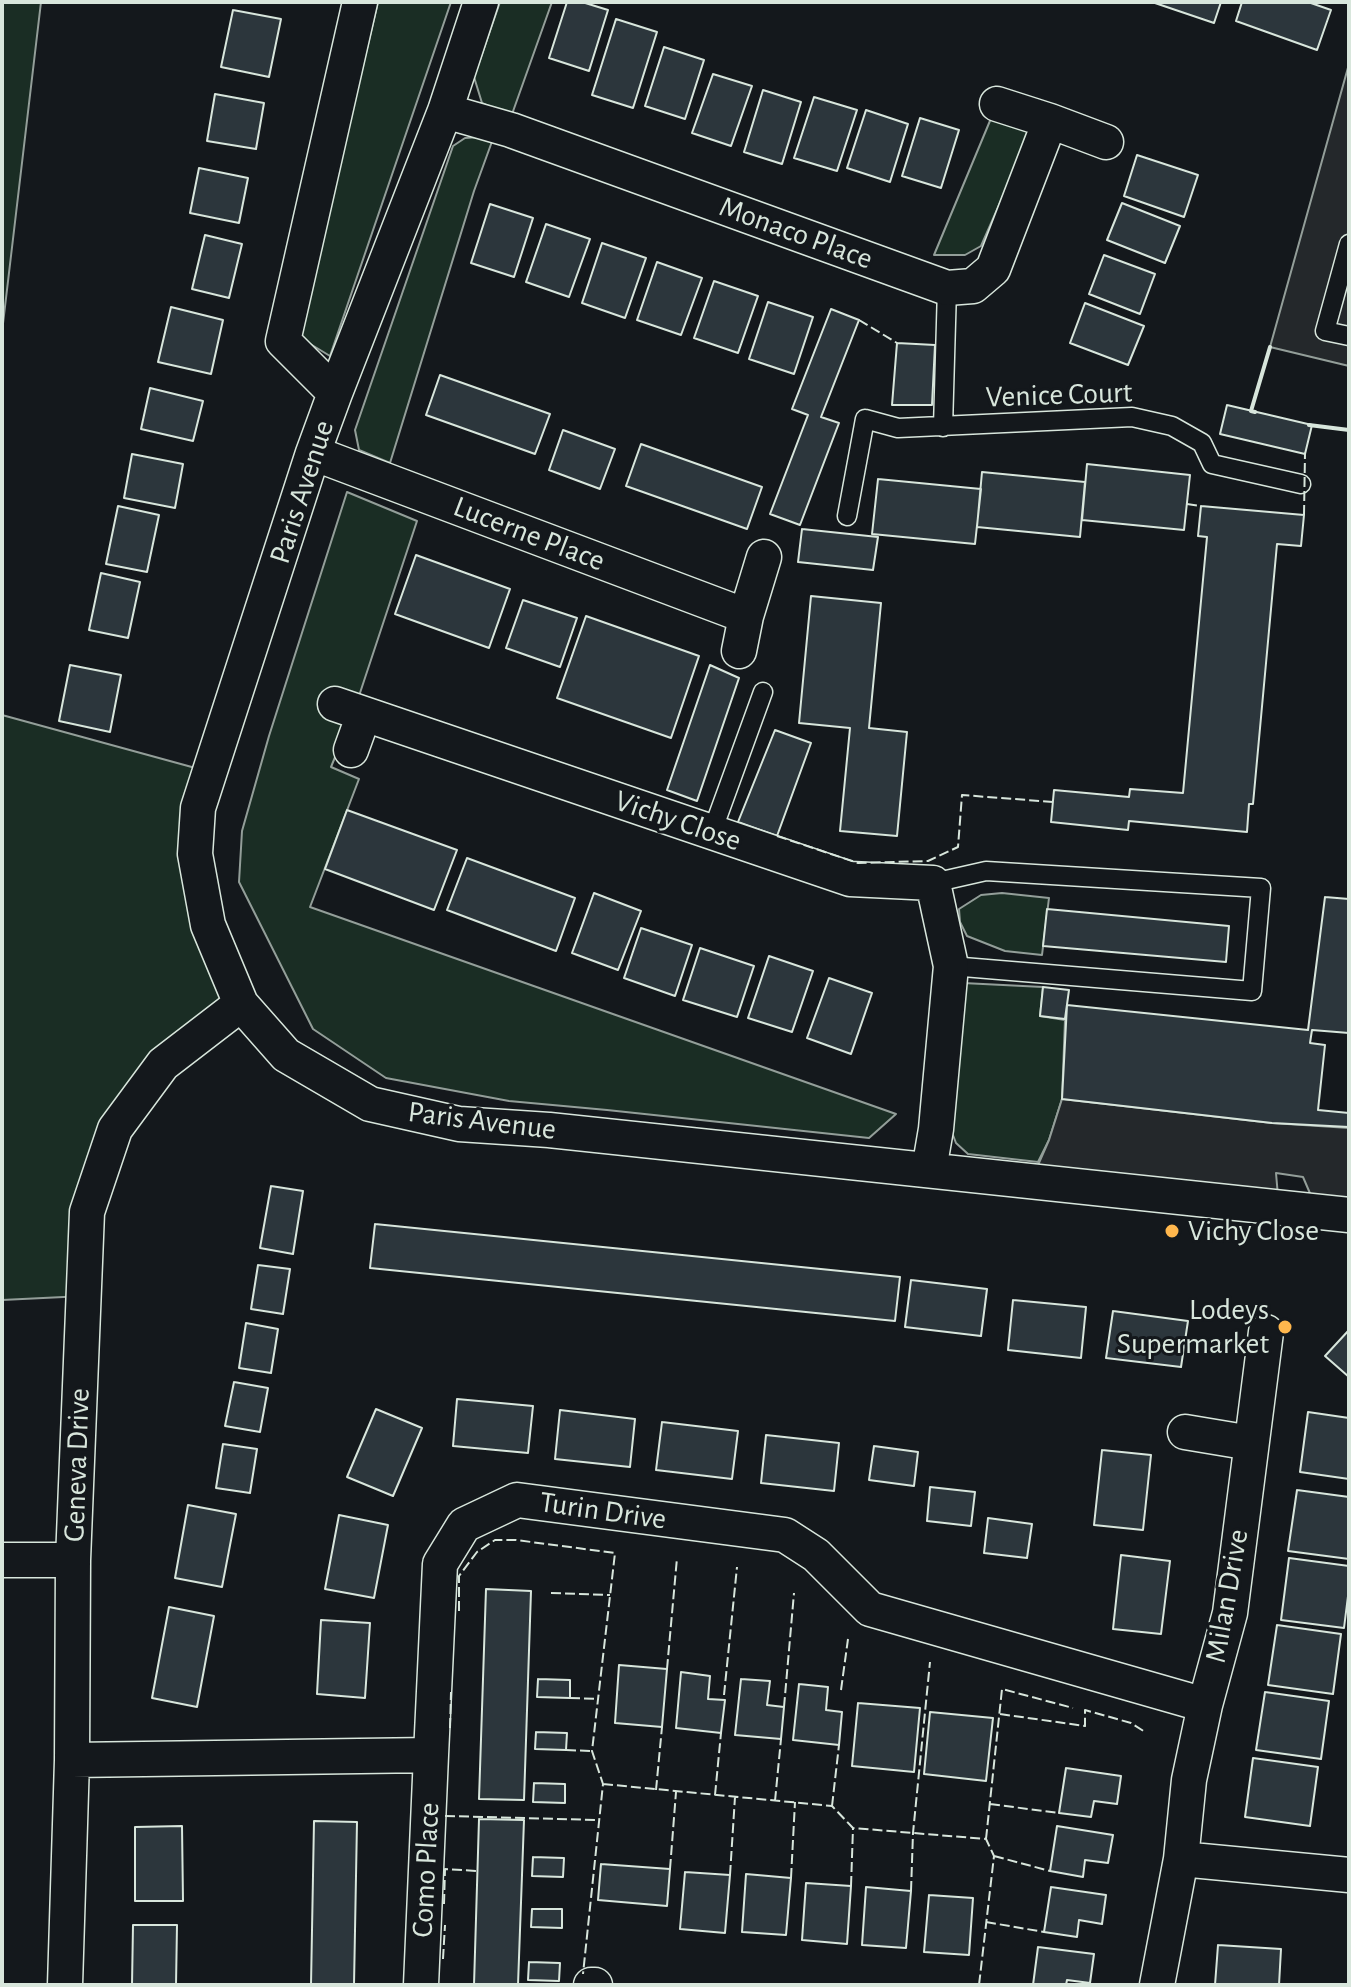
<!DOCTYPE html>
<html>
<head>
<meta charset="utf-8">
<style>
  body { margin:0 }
  #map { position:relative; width:1351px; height:1987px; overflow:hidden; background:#14181c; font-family:"Alegreya Sans",sans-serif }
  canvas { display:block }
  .frame { position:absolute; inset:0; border:4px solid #d8e6dc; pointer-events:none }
</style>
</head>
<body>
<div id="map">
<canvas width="1351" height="1987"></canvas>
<div class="frame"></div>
</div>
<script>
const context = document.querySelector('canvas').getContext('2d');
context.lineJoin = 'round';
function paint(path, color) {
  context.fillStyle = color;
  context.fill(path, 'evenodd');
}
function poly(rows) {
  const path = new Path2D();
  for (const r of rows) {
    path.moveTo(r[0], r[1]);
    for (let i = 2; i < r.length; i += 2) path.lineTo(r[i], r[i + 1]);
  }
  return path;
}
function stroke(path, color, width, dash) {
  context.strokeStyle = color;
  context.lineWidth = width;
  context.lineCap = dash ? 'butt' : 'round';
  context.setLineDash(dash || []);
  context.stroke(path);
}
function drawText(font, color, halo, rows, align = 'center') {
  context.font = font + ' "Alegreya Sans",sans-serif';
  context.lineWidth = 6;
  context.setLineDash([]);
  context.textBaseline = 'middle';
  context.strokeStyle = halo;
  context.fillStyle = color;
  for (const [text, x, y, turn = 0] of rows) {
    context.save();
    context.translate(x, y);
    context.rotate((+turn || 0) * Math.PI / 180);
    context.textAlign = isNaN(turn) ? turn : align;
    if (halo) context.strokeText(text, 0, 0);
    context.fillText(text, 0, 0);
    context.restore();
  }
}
const green = poly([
  [2,2,41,2,2,332,2,2],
  [378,2,451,2,330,356,307,342,299,334,378,2],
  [500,2,552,2,511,117,482,103,474,77,500,2],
  [997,104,1038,117,981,246,965,255,934,255,997,104],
  [494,136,474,191,390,463,359,450,355,430,453,146,465,138,494,136],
  [347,492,417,521,354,711,331,767,359,779,310,907,896,1114,869,1138,607,1110,509,1101,386,1078,313,1029,239,882,242,831,269,736,347,492],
  [2,715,210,772,198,808,241,1004,116,1129,84,1296,2,1300,2,715],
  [1002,893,1049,898,1042,955,1005,951,967,936,960,922,959,909,981,895,1002,893],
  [963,983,1043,987,1040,1016,1065,1020,1062,1099,1049,1140,1038,1162,968,1154,956,1143,951,1130,963,983]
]);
paint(green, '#1a2d24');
stroke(green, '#939e99', 2);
const parking = poly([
  [1349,64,1349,366,1270,347,1349,64],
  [1062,1099,1272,1123,1349,1128,1349,1215,1318,1212,1303,1177,1276,1173,1279,1208,1031,1181,1049,1140,1062,1099]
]);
paint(parking, '#24282b');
stroke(parking, '#939e99', 2);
const building = poly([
  [567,2,582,2,608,10,589,71,549,58,567,2],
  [1152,2,1221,2,1214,23,1152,2],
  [1242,2,1308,2,1331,10,1317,50,1236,21,1242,2],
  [233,10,281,19,269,77,221,67,233,10],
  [616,19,657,32,633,108,592,95,616,19],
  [664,47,704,60,685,119,645,106,664,47],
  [713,74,752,86,731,146,692,133,713,74],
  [763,90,801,102,782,164,744,152,763,90],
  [215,94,264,103,256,149,207,141,215,94],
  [814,97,857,110,837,171,794,158,814,97],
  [866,110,908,124,890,182,847,168,866,110],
  [920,118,959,130,941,188,902,176,920,118],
  [1137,155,1198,175,1184,217,1124,196,1137,155],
  [199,168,248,178,239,223,190,213,199,168],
  [1122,203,1180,226,1165,263,1107,240,1122,203],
  [490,204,533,218,514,277,471,263,490,204],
  [546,224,590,239,569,297,526,282,546,224],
  [205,235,242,244,229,298,192,289,205,235],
  [602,243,646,258,625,318,582,303,602,243],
  [1104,255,1155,274,1140,314,1089,294,1104,255],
  [657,262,702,278,681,335,637,320,657,262],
  [714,281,758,296,738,353,694,338,714,281],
  [768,302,813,317,794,374,749,359,768,302],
  [1085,303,1144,326,1128,365,1070,343,1085,303],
  [171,307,223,320,211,374,158,362,171,307],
  [831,309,859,320,821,417,839,423,800,525,770,514,808,415,792,409,831,309],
  [897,343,935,345,932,405,892,405,897,343],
  [440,375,550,414,535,454,426,415,440,375],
  [150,388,203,401,193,441,141,429,150,388],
  [1227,405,1312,425,1305,454,1220,434,1227,405],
  [563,430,615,449,600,489,549,470,563,430],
  [641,444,762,487,747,529,626,486,641,444],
  [132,454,183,464,175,508,124,498,132,454],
  [1087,464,1190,475,1184,530,1082,520,1087,464],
  [982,472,1085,482,1080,537,977,527,982,472],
  [878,479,981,489,975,544,872,534,878,479],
  [118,506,159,515,147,572,106,564,118,506],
  [1201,506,1304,515,1301,546,1277,544,1253,804,1249,804,1247,832,1129,821,1128,830,1051,822,1054,790,1129,797,1130,789,1183,793,1207,537,1198,536,1201,506],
  [802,529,878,537,873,570,798,562,802,529],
  [416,555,510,589,489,648,395,614,416,555],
  [101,573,140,582,128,638,89,630,101,573],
  [811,596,881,603,869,728,907,732,897,836,840,831,850,728,799,723,811,596],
  [523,600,577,618,560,667,506,648,523,600],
  [586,616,699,656,671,738,557,698,586,616],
  [70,665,121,675,110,732,59,721,70,665],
  [710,665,739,678,697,801,667,790,710,665],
  [775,730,811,743,777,836,738,822,775,730],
  [347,810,457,850,434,910,325,869,347,810],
  [467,858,575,898,556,951,447,910,467,858],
  [594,893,641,911,618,970,572,953,594,893],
  [1325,897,1349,899,1349,1033,1312,1030,1310,1043,1325,1045,1318,1110,1349,1113,1349,1127,1272,1123,1062,1099,1067,1005,1308,1030,1325,897],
  [1047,909,1229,926,1226,962,1043,946,1047,909],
  [641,928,692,945,675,996,624,978,641,928],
  [700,948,754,966,737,1017,683,1000,700,948],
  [769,956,813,971,792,1032,748,1018,769,956],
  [829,978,872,993,851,1054,807,1038,829,978],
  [1043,987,1069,990,1065,1019,1040,1016,1043,987],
  [271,1186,303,1191,293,1254,260,1248,271,1186],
  [375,1224,900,1277,895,1321,370,1268,375,1224],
  [258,1265,290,1269,283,1314,251,1309,258,1265],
  [911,1280,987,1289,981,1336,905,1327,911,1280],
  [1013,1300,1086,1307,1081,1358,1008,1350,1013,1300],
  [1113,1311,1188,1321,1181,1367,1106,1358,1113,1311],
  [246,1323,278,1329,271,1373,239,1368,246,1323],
  [1349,1330,1349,1377,1325,1356,1349,1330],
  [234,1382,268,1388,260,1432,225,1426,234,1382],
  [457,1399,533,1406,528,1453,453,1446,457,1399],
  [376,1409,422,1428,393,1496,347,1477,376,1409],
  [560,1410,635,1419,630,1467,555,1459,560,1410],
  [1308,1412,1349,1418,1349,1479,1300,1472,1308,1412],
  [662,1422,738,1431,732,1479,656,1470,662,1422],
  [766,1435,839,1443,834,1491,761,1483,766,1435],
  [223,1444,257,1449,250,1493,216,1488,223,1444],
  [874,1446,918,1452,914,1486,869,1480,874,1446],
  [1102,1450,1151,1455,1143,1530,1094,1525,1102,1450],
  [930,1487,975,1492,971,1526,927,1521,930,1487],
  [1297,1490,1349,1497,1349,1559,1288,1551,1297,1490],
  [188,1505,236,1514,222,1587,175,1578,188,1505],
  [339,1515,388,1525,374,1598,325,1589,339,1515],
  [988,1518,1032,1524,1027,1558,984,1553,988,1518],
  [1121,1555,1170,1561,1161,1634,1113,1629,1121,1555],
  [1289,1558,1349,1566,1349,1588,1344,1628,1281,1620,1289,1558],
  [486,1589,531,1591,524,1800,479,1799,486,1589],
  [169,1607,214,1616,197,1707,152,1698,169,1607],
  [321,1620,370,1623,365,1698,317,1694,321,1620],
  [1277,1625,1341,1634,1333,1694,1268,1685,1277,1625],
  [619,1665,667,1669,662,1727,615,1723,619,1665],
  [681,1672,710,1676,708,1699,725,1700,721,1733,676,1728,681,1672],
  [538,1679,570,1680,570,1698,537,1697,538,1679],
  [741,1679,770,1681,767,1705,784,1707,781,1739,735,1735,741,1679],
  [799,1684,828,1687,826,1710,842,1712,839,1745,793,1740,799,1684],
  [1265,1692,1329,1701,1321,1759,1256,1750,1265,1692],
  [858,1703,920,1708,914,1772,852,1766,858,1703],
  [930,1712,993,1718,986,1781,924,1774,930,1712],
  [536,1732,567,1733,566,1750,535,1749,536,1732],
  [1253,1758,1318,1767,1310,1826,1245,1817,1253,1758],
  [1066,1768,1121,1776,1117,1804,1094,1801,1091,1817,1059,1813,1066,1768],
  [534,1783,565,1784,565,1803,533,1802,534,1783],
  [479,1819,524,1820,518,1985,474,1985,479,1819],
  [314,1821,357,1822,354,1985,311,1985,314,1821],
  [182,1826,183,1901,135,1901,135,1827,182,1826],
  [1057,1826,1113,1835,1108,1863,1085,1860,1083,1877,1050,1871,1057,1826],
  [533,1857,564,1858,563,1877,532,1876,533,1857],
  [601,1864,670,1869,667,1906,598,1900,601,1864],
  [685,1872,730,1875,725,1933,680,1929,685,1872],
  [746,1874,791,1878,786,1935,742,1932,746,1874],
  [806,1883,851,1886,847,1944,802,1940,806,1883],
  [866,1887,911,1891,906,1948,862,1945,866,1887],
  [1051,1887,1106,1895,1102,1924,1079,1920,1077,1937,1044,1932,1051,1887],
  [929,1895,973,1898,969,1955,924,1952,929,1895],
  [532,1909,562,1909,562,1928,531,1927,532,1909],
  [133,1925,177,1925,176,1985,132,1985,133,1925],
  [1218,1945,1281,1949,1279,1985,1215,1985,1218,1945],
  [1038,1947,1094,1954,1090,1983,1067,1980,1066,1985,1033,1985,1038,1947],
  [529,1962,560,1963,559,1981,528,1980,529,1962]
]);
paint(building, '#2c363c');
stroke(building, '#d8e6dc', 2);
const service = poly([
  [1349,244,1325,331,1349,336],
  [943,427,947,288],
  [847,516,865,419,898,428,1132,417,1172,426,1202,443,1212,464,1301,484],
  [712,832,763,692],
  [933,883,986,871,1261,888,1252,991,951,966]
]);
const minor = poly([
  [481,2,445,111,335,393,313,453,198,808,195,854,208,925,241,1004,286,1055,370,1104,459,1124,549,1130,1349,1215],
  [997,104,1050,121,1106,142],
  [445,111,511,130,947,288,973,286,993,269,1050,121],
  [335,393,283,341,360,2],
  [313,453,746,616],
  [739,651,746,616,764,557],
  [335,704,850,879,933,883,951,966,936,1129,929,1170],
  [351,750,364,714],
  [1185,1432,1251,1443],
  [2,1560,73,1560],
  [72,1760,431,1755,440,1564,464,1525,517,1500,785,1535,816,1555,870,1609,1205,1705],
  [1181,1859,1349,1875],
  [65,1985,72,1760,73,1560,87,1212,115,1129,163,1064,241,1004],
  [421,1985,431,1755],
  [591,1985,595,1985],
  [1157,1985,1181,1859,1189,1780,1205,1705,1230,1613,1266,1332]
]);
stroke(service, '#d8e6dc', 21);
stroke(minor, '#d8e6dc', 37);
stroke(service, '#14181c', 18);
stroke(minor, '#14181c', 34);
stroke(poly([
  [859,320,897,343],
  [1187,504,1201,506],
  [1304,515,1305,454],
  [777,836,858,863,928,861,958,847,962,795,1053,802],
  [551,1593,610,1595],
  [459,1611,459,1576,477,1552,495,1540,516,1540,615,1553,592,1751,603,1784,583,1974],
  [667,1669,677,1558],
  [841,1690,848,1639],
  [724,1695,737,1567],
  [570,1698,598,1699],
  [784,1707,794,1593],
  [1000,1714,1085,1726,1085,1710,1131,1723,1145,1732],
  [450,1728,451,1692],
  [566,1750,592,1751],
  [603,1784,832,1806,853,1828,986,1839,994,1856,979,1985],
  [656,1790,662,1727],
  [715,1795,721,1733],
  [775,1801,781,1739],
  [990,1804,1059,1813],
  [832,1806,839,1745],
  [445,1816,599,1820],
  [986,1839,1002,1689,1073,1708],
  [994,1856,1050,1871],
  [670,1869,676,1792],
  [730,1875,735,1797],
  [791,1878,795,1802],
  [851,1886,853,1828],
  [911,1891,913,1833,930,1662],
  [444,1904,445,1869,477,1871],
  [986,1922,1044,1932],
  [443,1959,445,1925],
  [443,1983,443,1985]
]), '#d8e6dc', 2, [10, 4]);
stroke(poly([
  [1255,412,1251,411,1270,347],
  [1309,425,1349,430]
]), '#d8e6dc', 4);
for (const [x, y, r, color] of [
  [1172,1231,8,"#ffb74d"],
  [1285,1327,8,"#ffb74d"]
]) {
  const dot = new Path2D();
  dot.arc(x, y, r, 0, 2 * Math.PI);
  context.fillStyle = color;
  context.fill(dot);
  stroke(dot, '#14181c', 3);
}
drawText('30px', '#d8e6dc', '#14181c', [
  ["Monaco Place",796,233,20],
  ["Venice Court",1059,395,-2],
  ["Paris Avenue",302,492,-72],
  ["Lucerne Place",529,534,21],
  ["Vichy Close",678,821,19],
  ["Paris Avenue",482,1121,7],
  ["Geneva Drive",77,1465,-88],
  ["Turin Drive",603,1511,8],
  ["Milan Drive",1227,1596,-80],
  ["Como Place",426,1870,-87]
]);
drawText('30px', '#d8e6dc', '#14181c', [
  ["Vichy Close",1188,1231],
  ["Lodeys",1269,1310,"right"],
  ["Supermarket",1269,1344,"right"]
], 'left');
</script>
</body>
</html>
